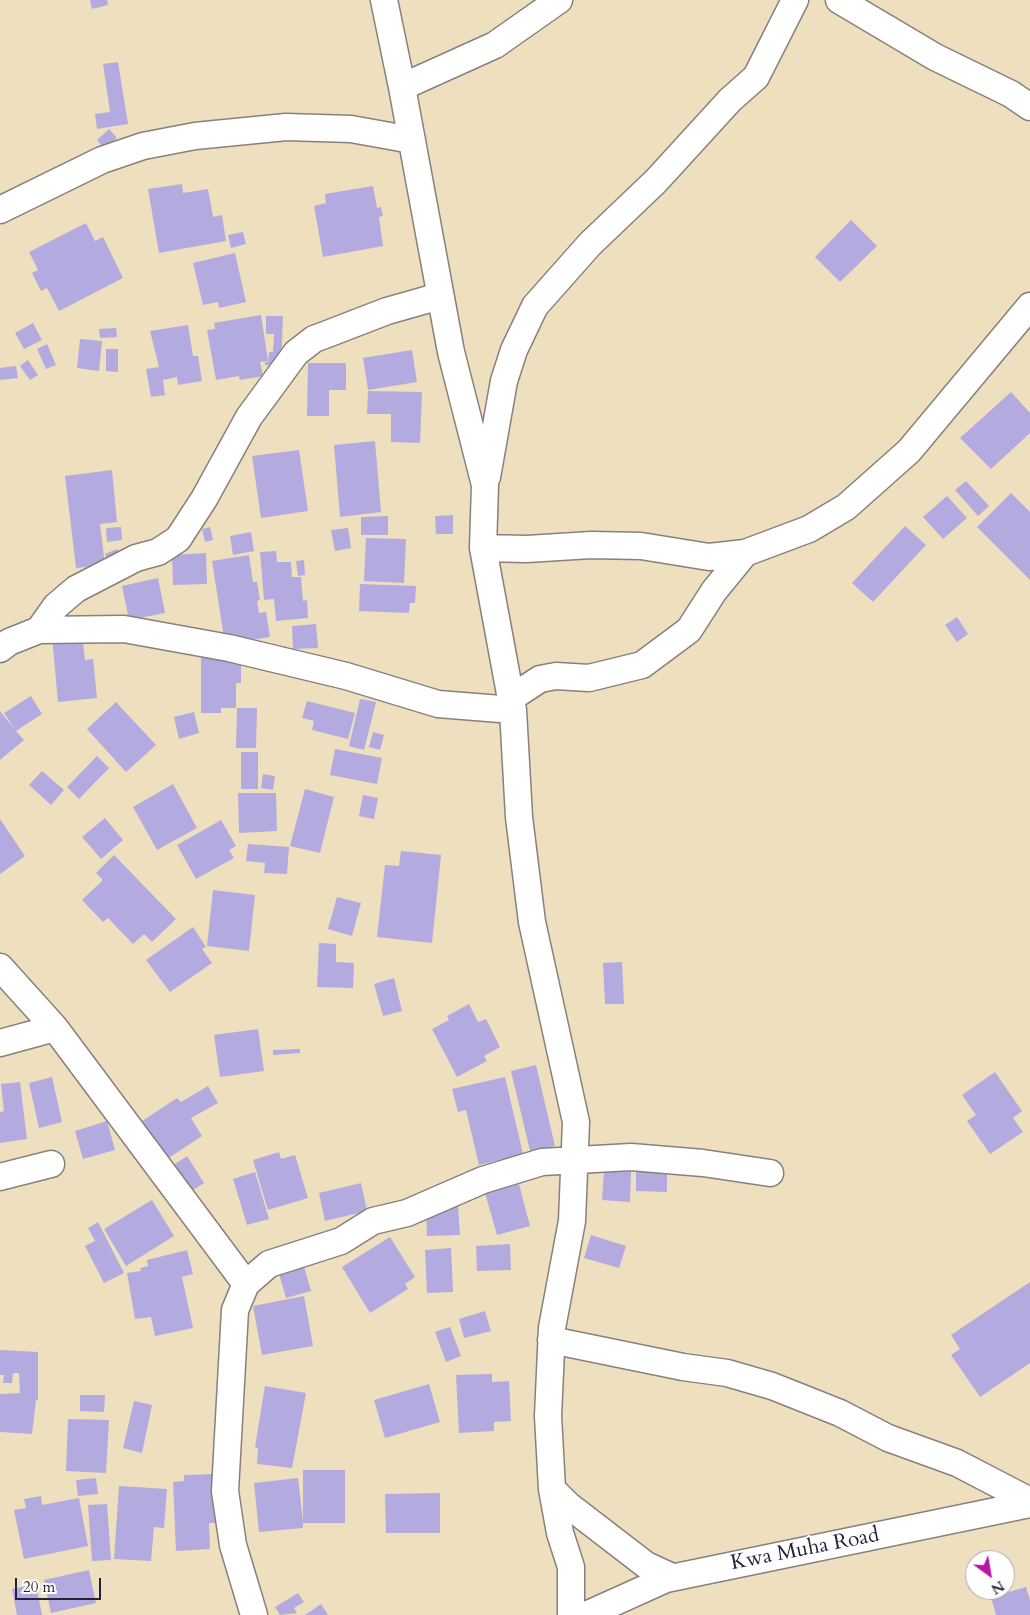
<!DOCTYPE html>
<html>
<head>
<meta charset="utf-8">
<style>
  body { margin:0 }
  #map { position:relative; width:1030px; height:1615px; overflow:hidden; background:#eedfbf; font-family:Cardo,serif }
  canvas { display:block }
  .north { position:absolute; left:965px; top:1550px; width:50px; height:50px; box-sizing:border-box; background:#fff; border:1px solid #a7a7b1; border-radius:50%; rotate:148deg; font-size:14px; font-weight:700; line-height:20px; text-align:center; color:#22223b }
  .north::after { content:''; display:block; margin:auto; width:18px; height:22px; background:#b5179e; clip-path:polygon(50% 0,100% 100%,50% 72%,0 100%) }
  .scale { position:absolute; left:15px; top:1578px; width:86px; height:22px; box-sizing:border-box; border:2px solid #22223b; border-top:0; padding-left:6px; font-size:15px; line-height:18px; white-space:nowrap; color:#22223b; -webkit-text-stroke:4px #fff; paint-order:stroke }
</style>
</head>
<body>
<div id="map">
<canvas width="1030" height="1615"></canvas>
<div class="north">N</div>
<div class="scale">20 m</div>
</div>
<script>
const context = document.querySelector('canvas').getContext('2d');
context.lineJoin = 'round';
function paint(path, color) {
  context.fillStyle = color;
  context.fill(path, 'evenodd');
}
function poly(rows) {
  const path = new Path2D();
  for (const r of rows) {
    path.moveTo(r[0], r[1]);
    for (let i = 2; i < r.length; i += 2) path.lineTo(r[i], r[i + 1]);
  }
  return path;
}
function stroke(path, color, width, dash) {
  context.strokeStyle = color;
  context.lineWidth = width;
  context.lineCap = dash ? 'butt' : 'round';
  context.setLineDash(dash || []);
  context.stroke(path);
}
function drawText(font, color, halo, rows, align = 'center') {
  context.font = font + ' Cardo,serif';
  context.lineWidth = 4;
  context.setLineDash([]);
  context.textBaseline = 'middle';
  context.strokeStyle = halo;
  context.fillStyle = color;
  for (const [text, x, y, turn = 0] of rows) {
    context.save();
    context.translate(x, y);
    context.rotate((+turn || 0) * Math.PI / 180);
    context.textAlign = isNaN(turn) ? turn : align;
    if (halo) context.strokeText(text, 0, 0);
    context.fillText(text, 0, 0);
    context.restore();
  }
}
paint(poly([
  [90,0,107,0,108,5,92,9],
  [118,62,128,124,97,129,95,114,110,112,103,64],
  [109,129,117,138,104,149,97,140],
  [182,184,183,193,208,189,213,217,222,215,226,241,159,253,148,189],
  [373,186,377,208,381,207,383,216,379,217,383,246,323,257,314,206,326,203,325,194],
  [851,220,877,246,840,282,815,257],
  [86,223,95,241,103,237,123,278,59,311,47,288,41,291,32,273,38,270,29,252],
  [243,232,246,244,231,248,228,235],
  [235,253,246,302,219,308,218,302,203,305,193,263],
  [261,315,268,361,260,362,263,376,240,380,239,376,216,380,207,330,215,329,214,323],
  [266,316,283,316,281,366,265,365,265,362,268,362,269,352,273,352,274,334,266,334],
  [33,323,42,340,24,349,15,333],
  [188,325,193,356,198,356,202,381,178,385,177,377,163,380,165,395,151,397,146,369,159,367,150,331],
  [116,328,117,337,100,338,99,329],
  [80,339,102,341,99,371,77,368],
  [47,344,56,365,46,369,37,349],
  [106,349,118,349,118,372,106,371],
  [412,350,417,382,368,390,363,358],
  [28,360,38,375,30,380,20,366],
  [308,363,346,363,346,390,329,390,329,416,307,416],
  [16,366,18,378,0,380,0,368],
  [368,391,422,392,420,443,391,442,391,414,367,414],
  [1011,392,1030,413,1030,433,991,469,960,438],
  [375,441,381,512,340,517,334,445],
  [299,450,308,511,261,518,252,456],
  [112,470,117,522,100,524,105,565,76,568,65,476],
  [966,481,989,506,978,516,955,490],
  [1011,493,1030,512,1030,580,977,527],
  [947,496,967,518,943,539,923,517],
  [453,515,453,534,436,534,435,516],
  [388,516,388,535,361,535,361,517],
  [905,526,926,545,873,602,852,583],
  [121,527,122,540,107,542,106,528],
  [210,527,213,540,205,542,202,529],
  [348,528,351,548,335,551,331,530],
  [251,532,254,551,233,555,230,536],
  [366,538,406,539,404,583,364,581],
  [117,549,121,558,110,563,105,554],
  [276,551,277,562,291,562,292,577,301,577,303,601,307,600,308,618,276,621,274,599,264,600,260,552],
  [206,553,207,584,173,585,172,555],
  [249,555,253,582,257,582,260,600,257,601,259,613,266,612,270,637,225,644,212,561],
  [304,560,305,575,298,576,296,561],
  [158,578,165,613,129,620,122,586],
  [360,584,416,586,415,603,410,603,409,613,359,611],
  [957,617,968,634,957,642,945,625],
  [316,624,318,648,293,649,292,626],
  [82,634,85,660,93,659,97,698,58,702,52,637],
  [201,658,241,658,241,683,236,683,236,708,221,708,221,713,201,713],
  [31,696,42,714,16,731,24,740,0,760,0,711,16,731,4,713],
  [360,699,376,702,364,750,349,746],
  [307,701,355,713,348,739,312,730,314,721,302,718],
  [116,702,156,745,126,772,87,729],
  [237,708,257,708,256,748,236,748],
  [194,712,199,733,179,739,174,717],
  [373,732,384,735,380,750,369,747],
  [335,749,382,758,377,784,330,775],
  [241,752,258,752,258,789,241,789],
  [97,756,109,768,79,799,67,787],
  [42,771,64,790,51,805,29,785],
  [263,774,275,776,273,790,261,788],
  [173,784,197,828,157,850,133,807],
  [305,789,334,797,320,853,290,846],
  [238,793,276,793,277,831,239,833],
  [363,795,378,798,374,819,359,816],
  [105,818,123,840,101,859,82,837],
  [0,819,25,856,0,874],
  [221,820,236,846,229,850,234,858,196,879,177,845],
  [248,844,289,847,287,874,264,873,265,863,246,861],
  [401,851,441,855,432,943,377,937,385,865,399,866],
  [114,855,176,919,152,942,144,934,133,944,108,918,103,922,82,900,103,880,96,873],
  [213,890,255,895,249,951,207,946],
  [337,897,361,903,352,936,328,929],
  [193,927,206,947,202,949,212,963,170,992,146,960],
  [319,943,336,944,336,962,354,963,353,988,317,987],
  [622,962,624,1004,605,1004,603,963],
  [394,978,402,1011,383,1016,374,984],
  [469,1004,478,1022,486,1019,500,1047,484,1056,487,1061,457,1077,432,1029,449,1020,447,1016],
  [258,1029,264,1071,220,1077,214,1035],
  [300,1049,300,1053,273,1055,273,1050],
  [536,1065,555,1146,530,1151,511,1071],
  [995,1072,1022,1111,1013,1118,1023,1132,990,1154,967,1121,976,1115,962,1095],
  [52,1077,62,1122,39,1128,29,1083],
  [505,1077,523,1154,479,1165,466,1110,458,1112,452,1089],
  [20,1082,27,1139,0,1143,0,1112,4,1111,1,1084],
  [208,1086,218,1103,191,1118,202,1136,158,1165,133,1127,177,1098,181,1102],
  [107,1121,115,1150,83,1159,75,1131],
  [279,1152,281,1159,295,1155,308,1198,268,1210,253,1160],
  [187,1156,204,1183,188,1193,172,1166],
  [636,1170,667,1170,667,1192,636,1191],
  [604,1171,631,1172,630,1202,602,1200],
  [255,1172,269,1219,247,1225,233,1179],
  [361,1183,367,1211,325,1221,319,1193],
  [519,1184,530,1226,497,1235,485,1193],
  [152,1200,174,1236,126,1266,104,1229],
  [458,1206,460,1235,427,1236,426,1208],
  [98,1222,124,1273,104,1283,85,1246,95,1241,88,1228],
  [591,1235,626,1246,619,1268,584,1258],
  [390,1237,415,1277,405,1284,408,1289,370,1313,342,1267],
  [510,1244,511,1270,477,1271,476,1246],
  [451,1248,453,1292,427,1293,425,1250],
  [187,1250,193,1274,182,1277,193,1328,155,1336,151,1317,135,1319,127,1273,141,1271,140,1268,148,1266,147,1260],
  [301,1256,311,1291,286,1298,276,1263],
  [1030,1282,1030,1363,980,1397,951,1355,960,1349,951,1335],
  [304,1296,313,1346,262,1355,253,1306],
  [485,1311,491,1331,464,1338,459,1319],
  [450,1327,461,1356,446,1362,435,1332],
  [0,1350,38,1352,38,1400,36,1400,32,1434,0,1432,0,1394,20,1393,19,1373,13,1373,12,1383,3,1383,4,1375,0,1375],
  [492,1374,492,1382,509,1381,511,1421,494,1422,494,1431,459,1433,456,1375],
  [429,1384,440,1422,385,1438,374,1400],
  [265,1386,306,1393,292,1468,257,1464,258,1448,255,1447],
  [80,1395,105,1395,104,1412,80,1411],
  [134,1401,152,1405,142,1453,123,1448],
  [68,1419,109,1420,106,1473,66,1471],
  [303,1470,345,1470,345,1523,303,1523,303,1528,259,1532,254,1483,298,1478,303,1521],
  [217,1474,219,1523,209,1523,210,1549,176,1551,173,1482,184,1481,184,1475],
  [96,1478,98,1494,78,1496,76,1480],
  [119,1486,167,1489,164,1528,154,1527,151,1561,114,1559],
  [440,1493,440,1533,386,1533,385,1494],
  [41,1496,42,1505,79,1498,88,1546,24,1559,14,1510,26,1508,24,1499],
  [107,1504,111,1560,92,1561,88,1505],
  [89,1570,96,1603,51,1613,44,1580],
  [36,1584,42,1615,17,1615,12,1589],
  [1026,1587,1030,1600,1030,1615,996,1615,991,1597],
  [298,1593,304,1602,294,1608,297,1613,280,1615,275,1607],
  [321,1604,328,1615,305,1615]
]), '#b3abdf');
const minor = poly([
  [384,0,402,87,451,352,485,485,483,548,513,710,519,817,532,922,576,1122,572,1221,552,1328,548,1416,552,1489,560,1533,571,1567,571,1615],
  [839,0,935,57,1011,94,1030,107],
  [402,87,495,45,559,0],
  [0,210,102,160,143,146,195,136,286,127,351,129,412,140],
  [487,477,504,381,514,350,535,306,590,244,656,181,730,100,756,77,795,0],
  [483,548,527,549,591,545,641,546,709,557,745,553],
  [39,630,56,606,76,589,136,558,158,552,178,539,204,499,249,417,296,353,314,339,330,333,387,311,440,296],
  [0,649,9,642,39,630,124,629,229,648,346,676,438,704,513,710],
  [511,698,540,679,556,676,589,678,642,665,689,630,714,591,745,553,809,529,846,507,909,451,1030,306],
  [0,967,55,1028,246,1284],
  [0,1043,55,1028],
  [0,1177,51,1164],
  [551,1340,683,1367,727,1373,772,1386,840,1413,888,1438,957,1463,1030,1501],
  [552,1489,568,1505,646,1565,672,1577],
  [254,1615,233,1545,225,1491,235,1310,246,1284,269,1264,341,1241,373,1221,407,1213,483,1180,542,1162,631,1157,703,1163,770,1173],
  [586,1615,666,1579,1030,1504]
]);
stroke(minor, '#88807d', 29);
stroke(minor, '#fff', 26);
drawText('21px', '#22223b', '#fff', [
  ["Kwa Muha Road",805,1550,-11]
]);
</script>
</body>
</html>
